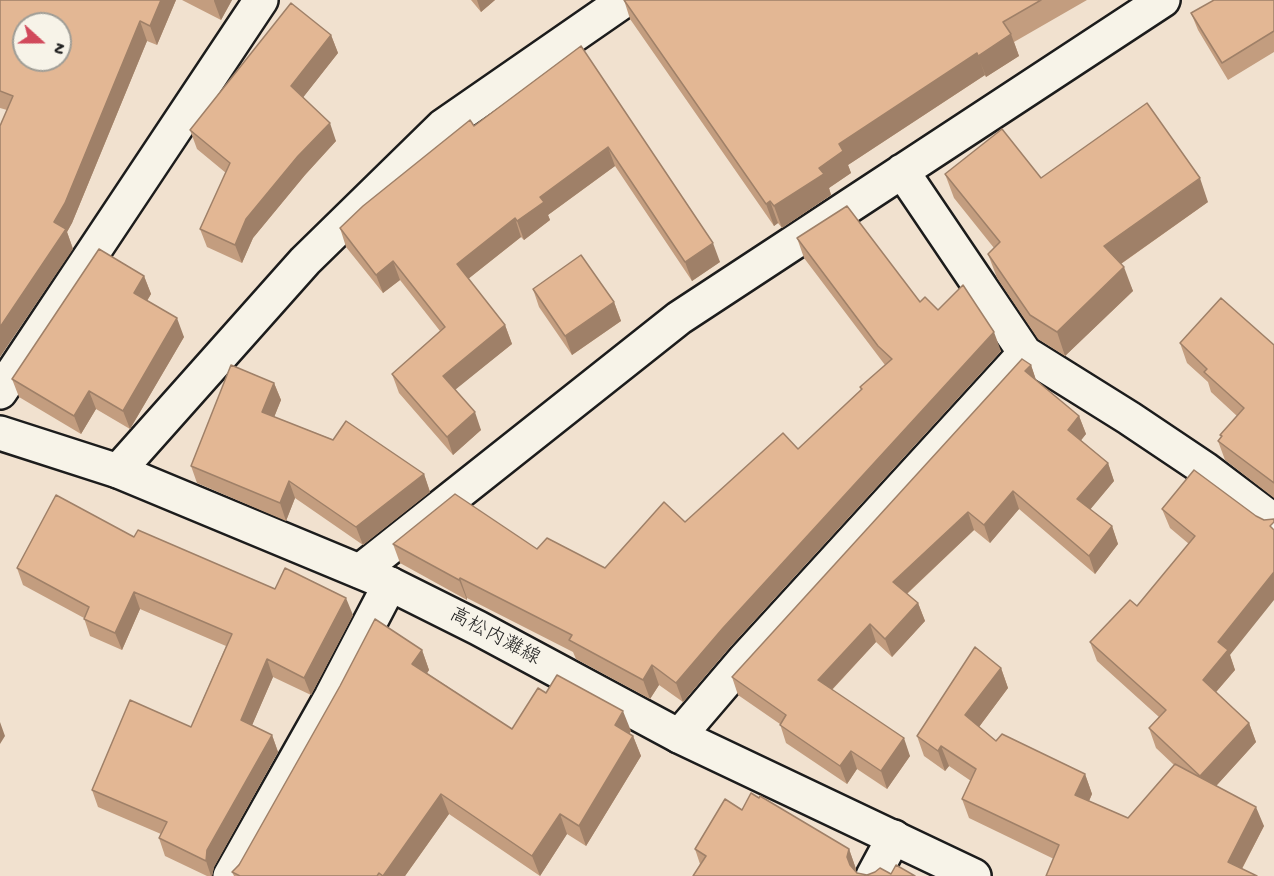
<!DOCTYPE html>
<html>
<head>
<meta charset="utf-8">
<style>
  body { margin:0 }
  #map { position:relative; width:1274px; height:876px; overflow:hidden; background:#f1e1cf; font-family:"Gochi Hand",sans-serif }
  canvas { display:block }
  .north { position:absolute; left:12px; top:12px; width:60px; height:60px; box-sizing:border-box; background:#f7f3e8; border:2px solid #9f9d96; border-radius:50%; rotate:111deg; font-size:16px; font-weight:700; line-height:24px; text-align:center; color:#1c1c1c }
  .north::after { content:''; display:block; margin:auto; width:21px; height:27px; background:#d1495b; clip-path:polygon(50% 0,100% 100%,50% 72%,0 100%) }
</style>
</head>
<body>
<div id="map">
<canvas width="1274" height="876"></canvas>
<div class="north">N</div>
</div>
<script>
const context = document.querySelector('canvas').getContext('2d');
context.lineJoin = 'round';
function poly(rows) {
  const path = new Path2D();
  for (const r of rows) {
    path.moveTo(r[0], r[1]);
    for (let i = 2; i < r.length; i += 2) path.lineTo(r[i], r[i + 1]);
  }
  return path;
}
function stroke(path, color, width, dash) {
  context.strokeStyle = color;
  context.lineWidth = width;
  context.lineCap = dash ? 'butt' : 'round';
  context.setLineDash(dash || []);
  context.stroke(path);
}
function paint(path, color) {
  context.fillStyle = color;
  context.fill(path, 'evenodd');
}
function drawText(font, color, halo, rows, align = 'center') {
  context.font = font + ' "Gochi Hand","Klee One",sans-serif';
  context.lineWidth = 4.5;
  context.setLineDash([]);
  context.textBaseline = 'middle';
  context.strokeStyle = halo;
  context.fillStyle = color;
  for (const [text, x, y, turn = 0] of rows) {
    context.save();
    context.translate(x, y);
    context.rotate((+turn || 0) * Math.PI / 180);
    context.textAlign = isNaN(turn) ? turn : align;
    if (halo) context.strokeText(text, 0, 0);
    context.fillText(text, 0, 0);
    context.restore();
  }
}
const street = poly([
  [902,171,1025,353,1129,418,1205,469,1274,521],
  [0,392,261,0],
  [118,471,305,261,443,126,625,0],
  [360,571,679,318,1163,0],
  [679,736,744,660,1025,353],
  [230,876,331,697,390,584],
  [873,876,894,837]
]);
const secondary = poly([
  [0,433,118,471,390,584,478,628,679,736,974,876]
]);
stroke(street, '#1c1c1c', 38);
stroke(secondary, '#1c1c1c', 38);
stroke(street, '#f7f3e8', 33);
stroke(secondary, '#f7f3e8', 33);
paint(poly([
  [0,0,176,0,157,45,147,41,72,223,67,232,73,249,7,110,0,108],
  [182,0,232,0,221,20],
  [471,0,495,0,481,12],
  [624,0,1087,0,1014,42,1019,56,986,77,985,75,848,165,851,173,829,188,831,195,782,228,778,223,774,226,630,19],
  [1274,0,1274,52,1228,80,1198,30,1191,13],
  [331,35,338,53,303,97,336,141,305,175,253,238,242,263,207,247,200,229,226,173,197,149,190,130],
  [581,46,720,262,692,281,615,166,548,215,550,220,524,240,521,237,468,279,505,325,512,344,455,389,481,430,453,455,399,393,392,374,440,331,400,280,383,293,346,247,340,228,474,126],
  [945,174,1041,178,1208,202,1121,264,1133,291,1065,356,1038,339,997,278,988,254,994,248,954,198],
  [797,238,920,302,938,310,1001,351,730,647,683,702,659,685,650,699,576,659,573,652,467,598,467,600,400,563,393,544,537,549,605,568,685,522,798,449,861,390,860,387,885,365,804,258],
  [144,276,151,294,147,301,184,337,130,429,96,409,81,434,19,397,12,379],
  [533,289,614,302,621,321,572,355,539,307],
  [1180,343,1274,345,1274,498,1225,460,1218,441,1221,437,1220,435,1237,416,1211,392,1208,382,1187,363],
  [1031,365,1036,380,1079,416,1086,434,1081,440,1108,463,1114,481,1090,509,1112,526,1118,544,1095,574,1019,509,990,543,974,530,907,594,918,603,925,621,892,657,876,642,832,690,910,756,887,789,857,769,847,784,786,743,780,724,738,695,732,677],
  [274,383,281,400,274,417,424,474,430,492,363,545,295,498,286,521,197,483,191,466],
  [1194,470,1230,655,1235,670,1216,692,1249,723,1256,742,1216,786,1264,826,1242,869,1054,859,969,818,962,799,971,781,949,766,945,771,924,756,917,736,1001,668,1008,688,979,727,996,741,1085,774,1092,794,1089,801,1128,818,1174,765,1156,748,1149,728,1159,717,1097,661,1090,642,1137,606,1189,544,1170,528,1162,509],
  [134,537,275,589,353,615,311,695,273,677,252,725,272,735,278,752,214,867,212,876,207,876,165,856,159,838,161,834,98,807,92,790,191,727,226,646,140,609,122,650,90,636,84,618,23,585,17,568],
  [422,650,429,670,427,673,512,729,631,731,629,734,633,736,641,756,586,846,567,834,540,876,449,814,405,876,234,876,232,872],
  [751,793,759,798,760,796,849,849,856,869,856,871,857,873,867,875,875,872,880,868,891,874,896,865,915,876,693,876,700,864,695,849,725,799,742,810]
]), '#c39d7f');
paint(poly([
  [161,0,176,0,157,45,150,26],
  [214,0,232,0,221,20,214,1],
  [477,0,495,0,481,12],
  [140,21,147,41,72,223,67,232,73,249,0,357,0,327,54,222],
  [1011,34,1019,56,986,77,978,56],
  [331,35,338,53,298,104,291,86],
  [977,53,985,75,848,165,851,173,829,188,831,195,782,228,774,206,819,168,839,144],
  [330,123,336,141,305,175,253,238,242,263,235,245,246,219,298,156],
  [608,147,615,166,548,215,550,220,524,240,517,221,540,197],
  [1200,178,1208,202,1112,270,1104,246],
  [770,201,778,223,774,226,766,204],
  [515,218,521,237,463,283,457,264],
  [713,243,720,262,692,281,685,262],
  [393,261,400,280,383,293,376,275],
  [1124,267,1133,291,1065,356,1057,332],
  [144,276,151,294,140,312,134,293],
  [614,302,621,321,572,355,565,336],
  [177,318,184,337,130,429,123,411],
  [505,325,512,344,450,394,443,376],
  [994,332,1001,351,730,647,683,702,676,683,723,628],
  [1031,365,1037,383,1025,371],
  [274,383,281,400,269,430,262,412],
  [89,391,96,409,81,434,74,416],
  [475,412,481,430,453,455,447,437],
  [1079,416,1086,434,1075,448,1068,430],
  [1108,463,1114,481,1084,517,1077,499],
  [424,474,430,492,363,545,356,527],
  [289,481,295,498,286,521,280,503],
  [1013,491,1019,509,990,543,984,525],
  [968,512,974,530,900,600,893,582],
  [1112,526,1118,544,1095,574,1089,556],
  [1274,572,1274,600,1230,655,1235,670,1210,699,1203,680,1218,642],
  [460,578,467,598,467,600,459,580],
  [134,592,140,609,122,650,115,633],
  [346,598,353,615,311,695,304,678],
  [918,603,925,621,892,657,885,639],
  [870,624,876,642,824,698,818,680],
  [422,650,429,670,420,684,412,664],
  [267,659,273,677,247,737,241,720],
  [652,665,659,685,650,699,643,680],
  [1001,668,1008,688,973,735,965,715],
  [623,711,631,731,622,745,615,725],
  [0,722,5,736,0,744],
  [1249,723,1256,742,1207,796,1200,776],
  [272,735,278,752,214,867,212,876,211,876,206,861,207,850],
  [633,736,641,756,586,846,579,826],
  [904,738,910,756,887,789,881,771],
  [941,746,949,766,945,771,938,751],
  [851,751,857,769,847,784,840,766],
  [1085,774,1092,794,1083,815,1075,795],
  [441,794,449,814,405,876,383,876],
  [1256,807,1264,826,1238,876,1228,862],
  [560,814,567,834,540,876,532,856],
  [849,849,856,869,855,876,853,876,847,857]
]), '#9f8068');
const building = poly([
  [0,0,161,0,150,26,140,21,65,203,54,222,66,229,0,327,0,126,13,96,0,91,0,0],
  [24,24,60,24,60,60,24,60,24,24],
  [624,0,1041,0,1003,22,1011,34,978,56,977,53,839,144,843,151,819,168,824,174,774,206,770,201,766,204,624,0],
  [1214,0,1274,0,1274,31,1222,63,1191,13,1214,0],
  [291,3,331,35,291,86,330,123,298,156,246,219,235,245,200,229,230,163,190,130,291,3],
  [581,46,713,243,685,262,608,147,540,197,544,202,517,221,515,218,457,264,505,325,443,376,475,412,447,437,392,374,445,327,393,261,376,275,340,228,363,206,470,120,474,126,581,46],
  [1147,103,1200,178,1104,246,1124,267,1057,332,1030,315,988,254,1000,242,945,174,1002,129,1041,178,1147,103],
  [847,206,920,302,925,297,938,310,963,285,994,332,723,628,676,683,652,665,643,680,569,640,572,635,460,578,459,580,393,544,455,494,537,549,547,538,605,568,664,502,685,522,783,433,798,449,862,389,860,387,892,359,878,346,797,238,847,206],
  [99,249,144,276,134,293,177,318,123,411,89,391,74,416,12,379,99,249],
  [581,255,614,302,565,336,533,289,581,255],
  [1221,298,1274,345,1274,483,1218,441,1222,436,1220,435,1244,408,1204,372,1207,369,1180,343,1221,298],
  [1022,359,1031,365,1025,371,1079,416,1068,430,1108,463,1077,499,1112,526,1089,556,1013,491,984,525,968,512,893,582,918,603,885,639,870,624,818,680,904,738,881,771,851,751,840,766,780,725,786,715,732,677,1022,359],
  [231,365,274,383,262,412,333,440,346,421,424,474,356,527,289,481,280,503,191,466,231,365],
  [1194,470,1256,516,1264,520,1274,519,1274,522,1270,526,1274,530,1274,572,1218,642,1228,650,1203,680,1249,723,1200,776,1149,728,1166,710,1090,642,1130,600,1137,606,1195,536,1162,509,1194,470],
  [56,495,134,537,138,530,275,589,285,568,346,598,304,678,267,659,241,720,272,735,207,850,206,861,159,838,167,822,92,790,130,700,191,727,232,634,134,592,115,633,84,619,89,607,17,568,56,495],
  [375,619,422,650,412,664,512,729,538,688,546,693,557,675,623,711,615,725,633,736,579,826,560,814,532,856,441,794,383,876,379,873,377,876,240,876,232,872,239,865,340,686,375,619],
  [975,647,1001,668,965,715,996,741,1002,734,1085,774,1075,795,1128,818,1175,764,1256,807,1228,862,1257,876,1046,876,1059,845,962,799,976,769,941,746,938,751,917,736,975,647],
  [751,793,759,798,760,796,849,849,847,857,850,865,857,873,867,875,875,872,880,868,891,874,896,865,915,876,693,876,706,856,695,849,725,799,742,810,751,793]
]);
paint(building, '#e3b794');
stroke(building, '#9f8068', 1.5);
drawText('20px', '#1c1c1c', '#f7f3e8', [
  ["高松内灘線",494,638,28]
]);
</script>
</body>
</html>
